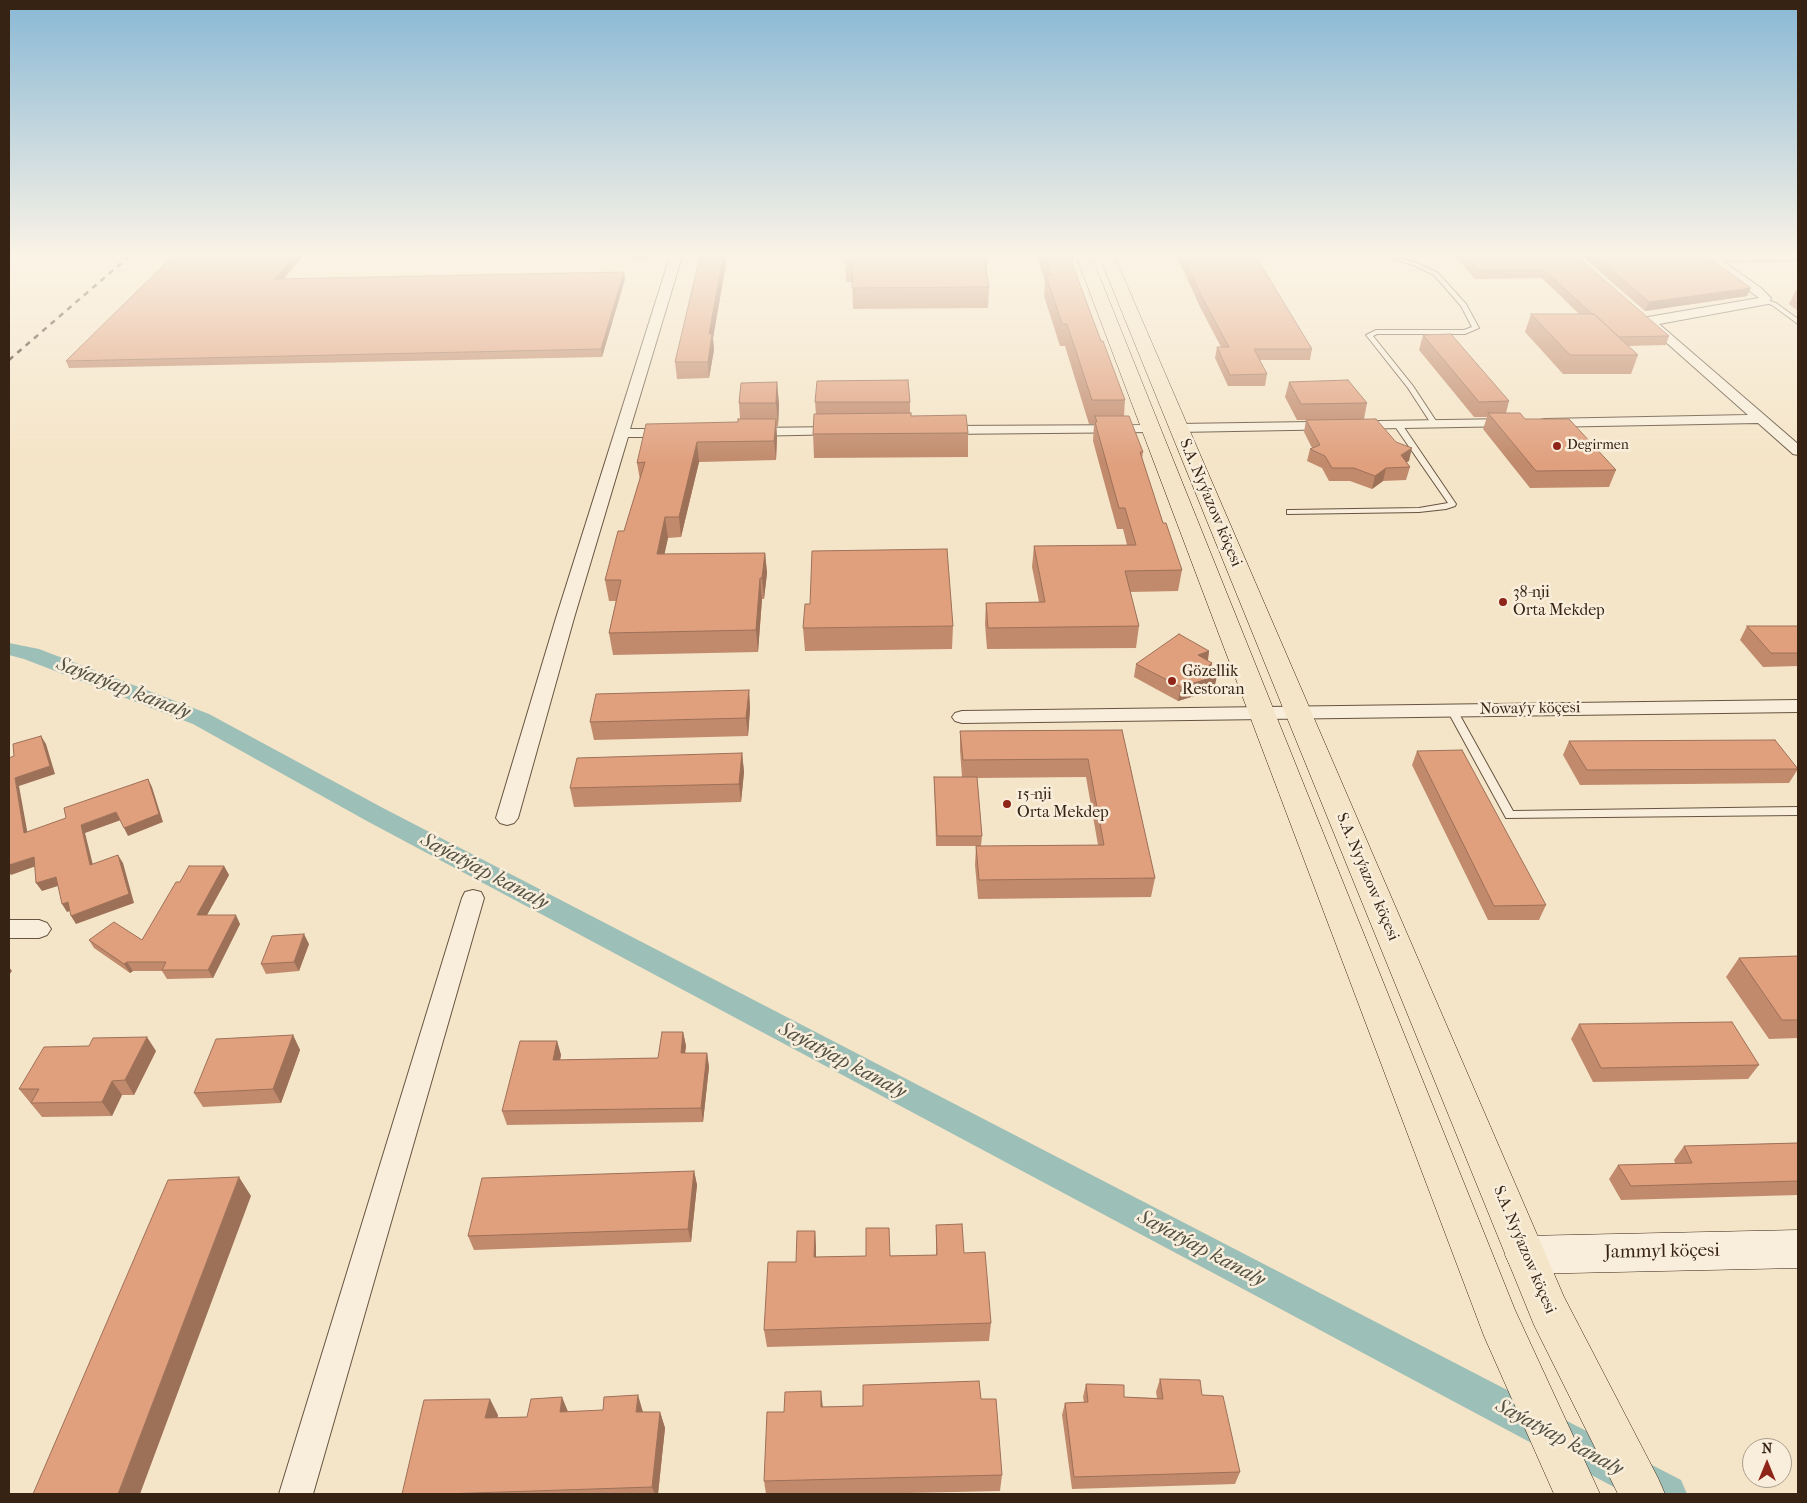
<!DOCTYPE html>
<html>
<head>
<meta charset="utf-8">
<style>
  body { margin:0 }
  #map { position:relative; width:1807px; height:1503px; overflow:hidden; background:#f5e5c8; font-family:"IM FELL French Canon",serif }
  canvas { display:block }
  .frame { position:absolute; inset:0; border:10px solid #372313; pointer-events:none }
  .north { position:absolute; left:1742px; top:1438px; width:50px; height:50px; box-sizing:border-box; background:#f8eedb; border:1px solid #ab9d8b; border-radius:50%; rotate:0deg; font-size:14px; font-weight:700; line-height:20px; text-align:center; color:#372313 }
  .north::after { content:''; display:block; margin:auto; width:18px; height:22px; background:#8f2418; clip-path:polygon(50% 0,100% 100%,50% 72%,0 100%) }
</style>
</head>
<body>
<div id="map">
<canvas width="1807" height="1503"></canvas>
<div class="frame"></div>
<div class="north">N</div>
</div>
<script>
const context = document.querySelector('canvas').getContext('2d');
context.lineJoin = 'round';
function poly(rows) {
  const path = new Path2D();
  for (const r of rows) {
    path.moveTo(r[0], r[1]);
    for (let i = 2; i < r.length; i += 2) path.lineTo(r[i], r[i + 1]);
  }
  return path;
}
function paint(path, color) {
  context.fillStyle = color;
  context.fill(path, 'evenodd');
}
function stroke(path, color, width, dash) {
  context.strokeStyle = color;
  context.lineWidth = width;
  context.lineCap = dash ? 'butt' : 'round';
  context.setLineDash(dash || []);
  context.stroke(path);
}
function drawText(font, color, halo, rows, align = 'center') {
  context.font = font + ' "IM FELL French Canon",serif';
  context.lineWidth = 5;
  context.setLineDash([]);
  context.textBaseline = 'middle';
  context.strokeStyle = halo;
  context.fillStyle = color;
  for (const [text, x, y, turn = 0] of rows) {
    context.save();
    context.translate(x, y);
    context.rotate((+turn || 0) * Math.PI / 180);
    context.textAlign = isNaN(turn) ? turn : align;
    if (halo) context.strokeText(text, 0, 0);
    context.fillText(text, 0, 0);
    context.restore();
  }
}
paint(poly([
  [9,643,39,649,209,714,383,808,1681,1480,1687,1494,1627,1494,365,820,193,724,24,659,9,655,9,643]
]), '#9cbfb8');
const lane = poly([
  [1387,253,1393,253,1397,257,1417,263,1438,273,1466,304,1479,328,1465,334,1377,334,1373,336,1413,386,1438,424,1436,425,1432,425,1408,388,1366,335,1376,330,1464,330,1472,327,1461,306,1434,275,1413,265,1393,259,1387,253],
  [1764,299,1776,303,1798,319,1798,324,1772,305,1762,302,1762,300,1764,299],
  [1395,423,1401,423,1456,504,1455,506,1446,509,1419,512,1287,514,1287,510,1290,510,1419,508,1448,503,1394,425,1395,423],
  [1452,707,1457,710,1513,811,1798,807,1798,815,1506,818,1447,710,1452,707]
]);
const street = poly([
  [671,253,683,253,630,429,670,429,675,430,677,433,675,436,670,437,628,437,574,618,518,818,514,823,507,825,500,823,496,818,556,618,671,253],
  [1798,254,1798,260,1723,261,1761,288,1771,298,1768,304,1659,324,1798,444,1798,455,1793,454,1758,423,1545,427,1540,426,1538,423,1540,420,1545,419,1748,415,1642,321,1648,317,1759,298,1707,260,1705,258,1707,256,1798,254],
  [1511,419,1516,420,1518,423,1516,426,1178,432,1173,431,1171,428,1173,425,1178,424,1511,419],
  [1150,425,1155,426,1157,429,1155,432,942,434,937,433,935,430,937,427,942,426,1150,425],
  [840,427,845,428,847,431,845,434,749,436,744,435,742,432,744,429,749,428,840,427],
  [1798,700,1798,712,962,723,955,721,952,717,955,713,962,711,1798,700],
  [473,890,481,892,484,898,313,1494,279,1494,462,898,465,892,473,890],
  [9,920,39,920,47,923,51,929,47,935,39,938,9,938,9,920]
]);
const secondary = poly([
  [1798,1230,1798,1268,1525,1274,1511,1268,1505,1255,1511,1242,1525,1236,1798,1230]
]);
const primary = poly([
  [1075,253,1090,253,1515,1310,1600,1494,1554,1494,1484,1336,1075,253],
  [1098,253,1113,253,1564,1297,1658,1478,1665,1494,1618,1494,1534,1325,1098,253]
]);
stroke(lane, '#665440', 2);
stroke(street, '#665440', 2);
stroke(secondary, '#372313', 1);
stroke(primary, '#372313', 1);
paint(lane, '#f8eedb');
paint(street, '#f8eedb');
paint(secondary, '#f8eedb');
paint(primary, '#f5e5c8');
stroke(poly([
  [9,360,133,253]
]), '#372313', 2.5, [5.5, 5.5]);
paint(poly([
  [625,252,654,252,652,259,626,259],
  [701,252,728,252,713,338,714,350,709,378,677,379,675,362],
  [830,252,986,252,987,261,987,275,989,287,988,308,853,309,852,282,846,282,845,256,831,256],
  [1036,252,1071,252,1073,258,1072,264,1101,341,1125,400,1124,416,1143,452,1142,459,1163,523,1182,570,1178,591,1130,592,1139,626,1136,648,987,649,985,624,986,603,1039,602,1032,567,1034,546,1127,545,1123,529,1117,529,1093,441,1094,424,1089,424,1065,346,1060,346,1044,296,1045,282],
  [1175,252,1253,252,1312,349,1310,360,1259,360,1267,374,1265,386,1228,386,1215,358,1217,347,1221,347,1200,307],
  [1451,252,1572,252,1669,336,1666,345,1628,346,1638,355,1631,374,1563,374,1525,332,1531,314,1579,314,1542,278,1475,279],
  [1577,252,1701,252,1747,296,1645,311],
  [624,272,625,279,602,357,69,368,66,361,284,279],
  [1796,290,1798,290,1798,311,1789,304],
  [1423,335,1509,401,1506,413,1525,419,1616,470,1609,487,1530,488,1483,429,1487,417,1474,417,1419,350],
  [777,382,779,405,778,426,776,426,777,438,776,460,699,462,681,537,668,538,664,554,765,553,767,573,764,599,762,599,758,652,613,655,609,633,616,601,609,601,605,580,624,531,640,480,637,463,738,422,740,419,739,403],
  [1289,382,1367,403,1364,419,1409,461,1406,462,1410,467,1406,480,1383,481,1372,489,1350,481,1329,481,1322,468,1307,461,1310,449,1312,448,1304,432,1306,420,1297,420,1285,397],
  [815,402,910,402,910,413,911,416,968,433,968,457,814,458,813,434,816,414],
  [953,626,952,649,805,651,803,628],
  [1747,626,1798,626,1798,666,1763,667,1740,640],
  [1209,651,1208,661,1212,663,1210,674,1214,690,1178,701,1134,677,1136,664],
  [749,690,750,709,748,736,594,740,590,722],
  [1122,730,1155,878,1151,897,978,899,975,865,976,846,1098,845,1086,777,977,778,982,836,981,846,936,846,934,777,962,777,960,750,960,731],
  [1569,741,1798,769,1789,783,1580,785,1563,755],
  [1417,751,1546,905,1539,920,1488,920,1412,765],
  [742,753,744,772,741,802,574,807,570,788],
  [224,866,229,875,207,915,240,924,213,978,167,979,162,971,133,971,130,973,94,948,89,940,142,940,180,882],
  [309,944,299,971,266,974,261,964],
  [1798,956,1798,1038,1769,1039,1726,977,1739,958],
  [1579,1024,1759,1065,1748,1079,1593,1082,1571,1039],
  [683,1032,686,1046,685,1053,707,1053,709,1067,703,1122,507,1125,502,1111,557,1041,561,1055,560,1060,658,1058],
  [293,1035,300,1050,281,1103,203,1107,194,1093],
  [156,1051,134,1095,122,1095,112,1116,42,1117,19,1089],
  [1798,1143,1798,1195,1621,1200,1609,1179,1618,1165,1675,1163,1674,1160,1684,1146],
  [694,1171,697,1185,691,1242,474,1250,468,1236],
  [936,1225,964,1253,991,1323,989,1341,767,1347,764,1330,796,1262,815,1231,816,1249,816,1257,936,1255],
  [1160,1379,1202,1395,1240,1472,1235,1484,1072,1489,1062,1415,1065,1403,1084,1402,1083,1397,1086,1384,1124,1397,1157,1398,1156,1392],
  [981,1399,1002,1475,1000,1491,863,1494,766,1494,764,1481,784,1412,822,1407,863,1406],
  [568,1411,660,1412,665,1428,658,1494,402,1494,498,1415,497,1418,527,1417]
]), '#c18a6c');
paint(poly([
  [298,252,306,252,278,286,275,279],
  [651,252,654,252,652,259],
  [724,252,728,252,713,338,714,350,709,378,708,362,709,334],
  [624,272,625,279,602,357,601,349],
  [1751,288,1747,296,1645,311,1649,302],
  [777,382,779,405,778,426,776,403],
  [776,419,777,438,776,460,774,441],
  [697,442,699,462,681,537,679,517],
  [1412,448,1409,461,1397,467,1401,455],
  [1386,468,1383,481,1372,489,1375,476],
  [665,517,668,538,660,575,657,554],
  [765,553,767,573,764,599,762,578],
  [760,578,762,599,758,652,756,630],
  [1209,651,1207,664,1198,655],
  [1212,663,1210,677,1217,676,1214,690,1178,701,1181,687],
  [749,690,750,709,748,736,746,718],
  [41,736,46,744,55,774,19,786,29,841,24,833,15,778],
  [742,753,744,772,741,802,739,784],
  [148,779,152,787,163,822,128,836,124,828],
  [116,812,121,820,85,833,95,873,90,865,81,825],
  [118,855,123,863,134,903,76,924,71,916],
  [34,857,39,865,11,875,9,872,9,865],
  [224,866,229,875,202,924,197,915],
  [56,877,61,885,42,891,36,883],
  [68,902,73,910,67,912,62,904],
  [236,915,240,924,213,978,208,970],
  [304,934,309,944,299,971,294,962],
  [127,962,133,971,130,973,124,964],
  [9,967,12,971,9,975],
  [683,1032,686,1046,683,1067,681,1053],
  [293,1035,300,1050,281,1103,273,1089],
  [147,1037,156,1051,134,1095,125,1080],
  [557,1041,561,1055,557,1074,553,1060],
  [707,1053,709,1067,703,1122,701,1108],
  [112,1081,122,1095,112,1116,102,1102],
  [694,1171,697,1185,691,1242,688,1229],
  [239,1177,251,1196,140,1494,118,1494],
  [815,1231,816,1249,816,1275,814,1257],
  [821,1391,823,1408,821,1407],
  [638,1395,643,1412,636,1412],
  [562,1397,569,1414,560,1412],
  [490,1399,498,1415,494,1434,485,1418],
  [660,1412,665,1428,658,1494,655,1494,652,1487]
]), '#9d7058');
const building = poly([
  [177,252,298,252,275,279,624,272,601,349,66,361,177,252],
  [701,252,724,252,709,334,712,333,708,362,675,362,701,252],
  [845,252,986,252,987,261,984,261,989,287,852,288,853,262,845,262,845,252],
  [1044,252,1071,252,1073,258,1070,258,1101,341,1103,341,1125,400,1092,400,1067,324,1062,324,1046,275,1051,275,1044,252],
  [1181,252,1253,252,1312,349,1254,349,1267,374,1230,375,1217,347,1229,347,1202,297,1181,252],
  [1461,252,1572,252,1669,336,1619,337,1594,314,1592,314,1544,270,1477,270,1461,252],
  [1590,252,1701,252,1751,288,1649,302,1590,252],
  [1531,314,1594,314,1638,355,1570,355,1531,314],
  [1451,334,1509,401,1479,402,1423,335,1451,334],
  [908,380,910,402,815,402,817,381,908,380],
  [1348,380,1367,403,1301,404,1289,382,1348,380],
  [777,382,776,403,739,403,741,383,777,382],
  [911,413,911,416,966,415,968,433,813,434,814,414,911,413],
  [1488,413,1520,413,1525,419,1569,419,1616,470,1536,471,1488,413],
  [1095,416,1129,416,1143,452,1140,452,1163,523,1166,523,1182,570,1125,571,1139,626,988,628,986,603,1045,602,1034,546,1136,545,1125,508,1119,508,1095,422,1097,422,1095,416],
  [738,419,776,419,774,441,697,442,679,517,665,517,657,554,765,553,762,578,760,578,756,630,609,633,621,580,605,580,618,531,624,531,645,462,637,463,646,424,738,422,738,419],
  [1376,419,1396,442,1412,448,1401,455,1410,467,1386,468,1375,476,1354,468,1332,468,1325,456,1310,449,1320,445,1306,420,1376,419],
  [947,549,953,626,803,628,805,604,810,604,812,551,947,549],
  [1747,626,1798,626,1798,653,1771,653,1747,626],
  [1179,634,1209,651,1198,655,1212,663,1202,671,1217,676,1181,687,1136,664,1179,634],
  [749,690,746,718,590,722,596,694,749,690],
  [1122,730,1155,878,979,880,976,846,1104,845,1088,759,963,760,960,731,1122,730],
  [41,736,50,766,15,778,24,833,66,818,64,808,148,779,159,814,124,828,116,812,81,825,90,865,118,855,129,894,71,916,68,902,62,904,56,877,36,883,34,857,9,865,9,758,14,756,13,744,41,736],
  [1775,740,1798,769,1587,770,1569,741,1775,740],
  [1462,750,1546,905,1494,906,1417,751,1462,750],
  [742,753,739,784,570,788,577,758,742,753],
  [934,777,977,777,982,836,937,836,934,777],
  [189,866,224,866,197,915,236,915,208,970,162,970,166,962,127,962,124,964,89,940,114,922,142,940,176,882,180,882,189,866],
  [304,934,294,962,261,964,272,936,304,934],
  [1798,956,1798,1020,1782,1020,1739,958,1798,956],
  [1732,1022,1759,1065,1601,1068,1579,1024,1732,1022],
  [662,1032,683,1032,681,1053,707,1053,701,1108,502,1111,520,1041,557,1041,553,1060,658,1058,662,1032],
  [293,1035,273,1089,194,1093,216,1039,293,1035],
  [147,1037,125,1080,112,1081,102,1102,31,1103,39,1089,19,1089,44,1047,89,1046,93,1038,147,1037],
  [1798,1143,1798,1181,1631,1186,1618,1165,1692,1163,1684,1146,1798,1143],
  [694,1171,688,1229,468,1236,482,1178,694,1171],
  [239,1177,118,1494,33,1494,168,1180,239,1177],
  [962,1224,964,1253,985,1252,991,1323,764,1330,768,1262,796,1262,797,1231,815,1231,814,1257,866,1256,866,1228,889,1228,890,1256,937,1255,936,1225,962,1224],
  [1160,1379,1200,1380,1202,1395,1223,1396,1240,1472,1074,1477,1065,1403,1088,1402,1086,1384,1124,1385,1124,1397,1163,1399,1160,1379],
  [979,1381,981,1399,996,1399,1002,1475,764,1481,767,1412,784,1412,785,1392,821,1391,821,1407,863,1406,863,1385,979,1381],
  [638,1395,636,1412,660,1412,652,1487,443,1494,402,1494,424,1400,490,1399,485,1418,527,1417,531,1399,562,1397,560,1412,603,1410,604,1397,638,1395]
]);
paint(building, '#e0a07e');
stroke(building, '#9d7058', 1);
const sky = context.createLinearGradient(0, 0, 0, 463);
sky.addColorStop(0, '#89b8d5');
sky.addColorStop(0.55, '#faf3e6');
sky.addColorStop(1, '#faf3e600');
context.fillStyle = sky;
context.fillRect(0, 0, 1807, 463);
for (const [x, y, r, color] of [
  [1557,446,5,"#8f2418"],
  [1503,602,5,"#8f2418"],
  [1172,681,5,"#8f2418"],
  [1007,804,5,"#8f2418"]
]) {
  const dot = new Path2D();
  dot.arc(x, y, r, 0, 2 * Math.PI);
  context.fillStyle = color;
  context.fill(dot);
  stroke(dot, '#f8eedb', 2);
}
drawText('14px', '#372313', '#f8eedb', [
  ["Degirmen",1567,446]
], 'left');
drawText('16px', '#372313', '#f8eedb', [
  ["S.A. Nyýazow köçesi",1210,503,67],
  ["Nowaýy köçesi",1530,709,-1],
  ["S.A. Nyýazow köçesi",1367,877,67],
  ["S.A. Nyýazow köçesi",1524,1250,67]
]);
drawText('16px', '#372313', '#f8eedb', [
  ["38-nji",1513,593],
  ["Orta Mekdep",1513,611],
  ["Gözellik",1182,672],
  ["Restoran",1182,690],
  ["15-nji",1017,795],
  ["Orta Mekdep",1017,813]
], 'left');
drawText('19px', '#372313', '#f8eedb', [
  ["Jammyl köçesi",1662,1252,-1]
]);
drawText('italic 21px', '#555245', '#f8eedb', [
  ["Saýatýap kanaly",123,689,21],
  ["Saýatýap kanaly",484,872,28],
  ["Saýatýap kanaly",842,1061,28],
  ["Saýatýap kanaly",1201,1249,28],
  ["Saýatýap kanaly",1559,1438,28]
]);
</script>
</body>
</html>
